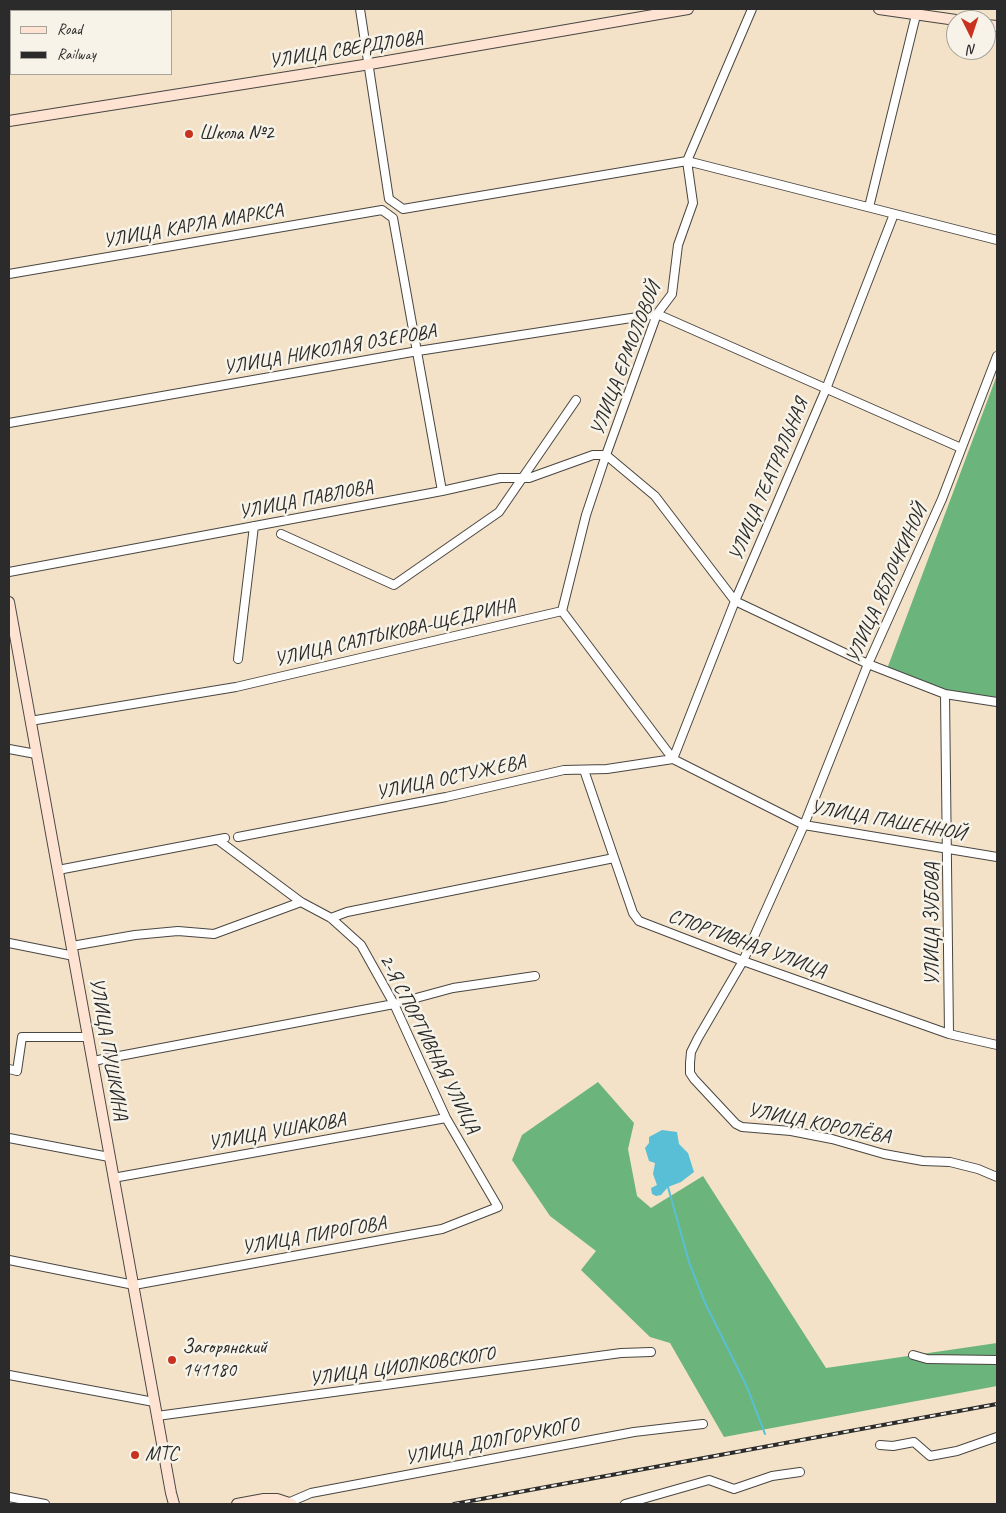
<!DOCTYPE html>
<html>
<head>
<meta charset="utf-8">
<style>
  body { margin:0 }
  #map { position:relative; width:1006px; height:1513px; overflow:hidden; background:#f3e2c7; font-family:Caveat,sans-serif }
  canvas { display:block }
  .frame { position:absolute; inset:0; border:10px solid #2b2b2b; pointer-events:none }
  .legend { position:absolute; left:10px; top:10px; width:162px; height:65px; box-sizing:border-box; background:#f7f3e8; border:1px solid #a5a39c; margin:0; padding:6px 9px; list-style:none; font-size:15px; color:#2b2b2b }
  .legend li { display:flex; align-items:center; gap:10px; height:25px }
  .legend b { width:25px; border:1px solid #a5a39c }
  .north { position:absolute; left:946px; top:10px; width:50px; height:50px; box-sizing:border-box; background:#f7f3e8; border:1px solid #a5a39c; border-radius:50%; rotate:176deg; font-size:14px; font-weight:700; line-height:20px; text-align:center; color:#2b2b2b }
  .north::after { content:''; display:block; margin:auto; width:18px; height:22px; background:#c8321e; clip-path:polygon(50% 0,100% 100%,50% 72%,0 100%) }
</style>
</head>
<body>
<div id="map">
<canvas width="1006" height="1513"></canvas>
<div class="frame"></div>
<ul class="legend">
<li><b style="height:6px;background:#fee3d2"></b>Road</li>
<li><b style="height:6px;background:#2b2b2b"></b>Railway</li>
</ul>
<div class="north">N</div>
</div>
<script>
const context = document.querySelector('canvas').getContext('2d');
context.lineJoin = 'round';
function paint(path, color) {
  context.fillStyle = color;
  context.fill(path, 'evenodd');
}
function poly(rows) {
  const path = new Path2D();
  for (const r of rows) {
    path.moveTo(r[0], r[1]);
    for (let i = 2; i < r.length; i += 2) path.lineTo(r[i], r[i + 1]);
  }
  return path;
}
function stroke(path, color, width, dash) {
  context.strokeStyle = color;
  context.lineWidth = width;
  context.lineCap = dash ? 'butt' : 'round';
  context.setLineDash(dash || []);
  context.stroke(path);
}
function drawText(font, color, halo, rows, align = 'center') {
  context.font = font + ' Caveat,sans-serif';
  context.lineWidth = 5;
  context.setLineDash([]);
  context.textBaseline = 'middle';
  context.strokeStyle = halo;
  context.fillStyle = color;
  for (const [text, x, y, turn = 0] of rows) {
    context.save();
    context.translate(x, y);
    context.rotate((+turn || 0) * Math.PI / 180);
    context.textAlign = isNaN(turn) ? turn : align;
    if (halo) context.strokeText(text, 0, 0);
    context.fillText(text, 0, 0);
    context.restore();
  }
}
paint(poly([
  [997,375,997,698,954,693,887,669],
  [598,1082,634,1123,628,1149,637,1196,651,1208,703,1176,826,1368,997,1343,997,1386,724,1437,670,1343,650,1337,581,1270,596,1251,550,1216,512,1160,522,1135]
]), '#6bb47b');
paint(poly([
  [662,1130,677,1132,679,1144,688,1153,694,1172,681,1182,668,1187,661,1195,656,1196,652,1194,651,1188,657,1185,653,1174,655,1163,649,1161,645,1148,649,1143,649,1137]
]), '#58bfd6');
stroke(poly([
  [668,1187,689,1262,705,1303,747,1387,765,1434]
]), '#58bfd6', 2);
const minor = poly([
  [360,9,389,199,403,209,687,161,997,240],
  [869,207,916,15],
  [9,274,382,210,393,218,442,491],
  [997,356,942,499,868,664,804,825,743,961,698,1038,691,1052,690,1063,690,1073,694,1079,736,1124,742,1127,791,1131,832,1139,884,1154,923,1161,950,1162,978,1169,997,1177],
  [9,423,418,351,657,314,961,448],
  [606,455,655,496,735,601,868,664,945,694,997,702],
  [281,534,394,585,499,512,576,400],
  [9,572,442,491,500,478,529,478,593,455,606,455],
  [562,611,586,515,606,455,657,314,672,294,678,245,693,203,687,161,752,9],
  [562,611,673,759,804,825,997,857],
  [238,659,254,526],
  [945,694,949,1034],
  [30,721,236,687,562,611],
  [9,749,36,754],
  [584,770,633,913,639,921,743,961,949,1034,997,1045],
  [238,837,446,797,564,770,607,769,673,759,735,601,826,389,894,214],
  [58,870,225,838],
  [331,918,347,912,614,858],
  [9,943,74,956],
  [72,946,135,935,178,931,214,934,301,902],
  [93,1061,394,1004,453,988,535,976],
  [9,1069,17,1071,22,1037,88,1037],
  [9,1138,109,1157],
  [113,1178,446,1118],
  [9,1260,134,1285,442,1229,498,1207,446,1118,394,1004,361,945,331,918,301,902,218,840],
  [913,1355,927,1359,997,1360],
  [9,1375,154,1402],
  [157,1416,621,1353,651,1352],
  [880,1445,893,1446,914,1442,930,1456,957,1451,997,1437],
  [9,1497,45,1504],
  [290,1502,311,1493,634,1432,703,1424],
  [625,1504,709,1480,734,1489,772,1476,800,1472]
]);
const secondary = poly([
  [879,9,956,20],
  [986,25,997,26],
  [9,121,370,64,688,9],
  [9,602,171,1493,174,1504],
  [237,1504,264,1499,277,1499,292,1504]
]);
stroke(minor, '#494642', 10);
stroke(secondary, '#494642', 12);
stroke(minor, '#fff', 8);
stroke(secondary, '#fee3d2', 10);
const rail = poly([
  [454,1504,997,1404]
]);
stroke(rail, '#2b2b2b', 4);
stroke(rail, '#f7f3e8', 2, [5.5]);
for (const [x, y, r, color] of [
  [189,134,5,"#c8321e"],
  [172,1360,5,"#c8321e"],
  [135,1455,5,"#c8321e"]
]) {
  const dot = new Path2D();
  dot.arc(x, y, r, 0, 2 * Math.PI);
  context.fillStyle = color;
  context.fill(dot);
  stroke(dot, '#f7f3e8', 2);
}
drawText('20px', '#2b2b2b', '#f7f3e8', [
  ["УЛИЦА СВЕРДЛОВА",346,50,-9],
  ["УЛИЦА КАРЛА МАРКСА",193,226,-10],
  ["УЛИЦА НИКОЛАЯ ОЗЕРОВА",330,350,-10],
  ["УЛИЦА ЕРМОЛОВОЙ",626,359,-69],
  ["УЛИЦА ТЕАТРАЛЬНАЯ",769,480,-67],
  ["УЛИЦА ПАВЛОВА",306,500,-11],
  ["УЛИЦА ЯБЛОЧКИНОЙ",887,584,-66],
  ["УЛИЦА САЛТЫКОВА-ЩЕДРИНА",395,633,-13],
  ["УЛИЦА ОСТУЖЕВА",451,778,-12],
  ["УЛИЦА ПАШЕННОЙ",888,821,10],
  ["УЛИЦА ЗУБОВА",933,924,-90],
  ["СПОРТИВНАЯ УЛИЦА",747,944,20],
  ["2-Я СПОРТИВНАЯ УЛИЦА",429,1044,63],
  ["УЛИЦА ПУШКИНА",108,1049,80],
  ["УЛИЦА КОРОЛЁВА",819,1124,11],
  ["УЛИЦА УШАКОВА",277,1132,-10],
  ["УЛИЦА ПИРОГОВА",314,1236,-10],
  ["УЛИЦА ЦИОЛКОВСКОГО",402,1367,-8],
  ["УЛИЦА ДОЛГОРУКОГО",492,1442,-11]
]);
drawText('20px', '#2b2b2b', '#f7f3e8', [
  ["Школа №2",199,134],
  ["Загорянский",182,1348],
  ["141180",182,1371],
  ["МТС",145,1455]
], 'left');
</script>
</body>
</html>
